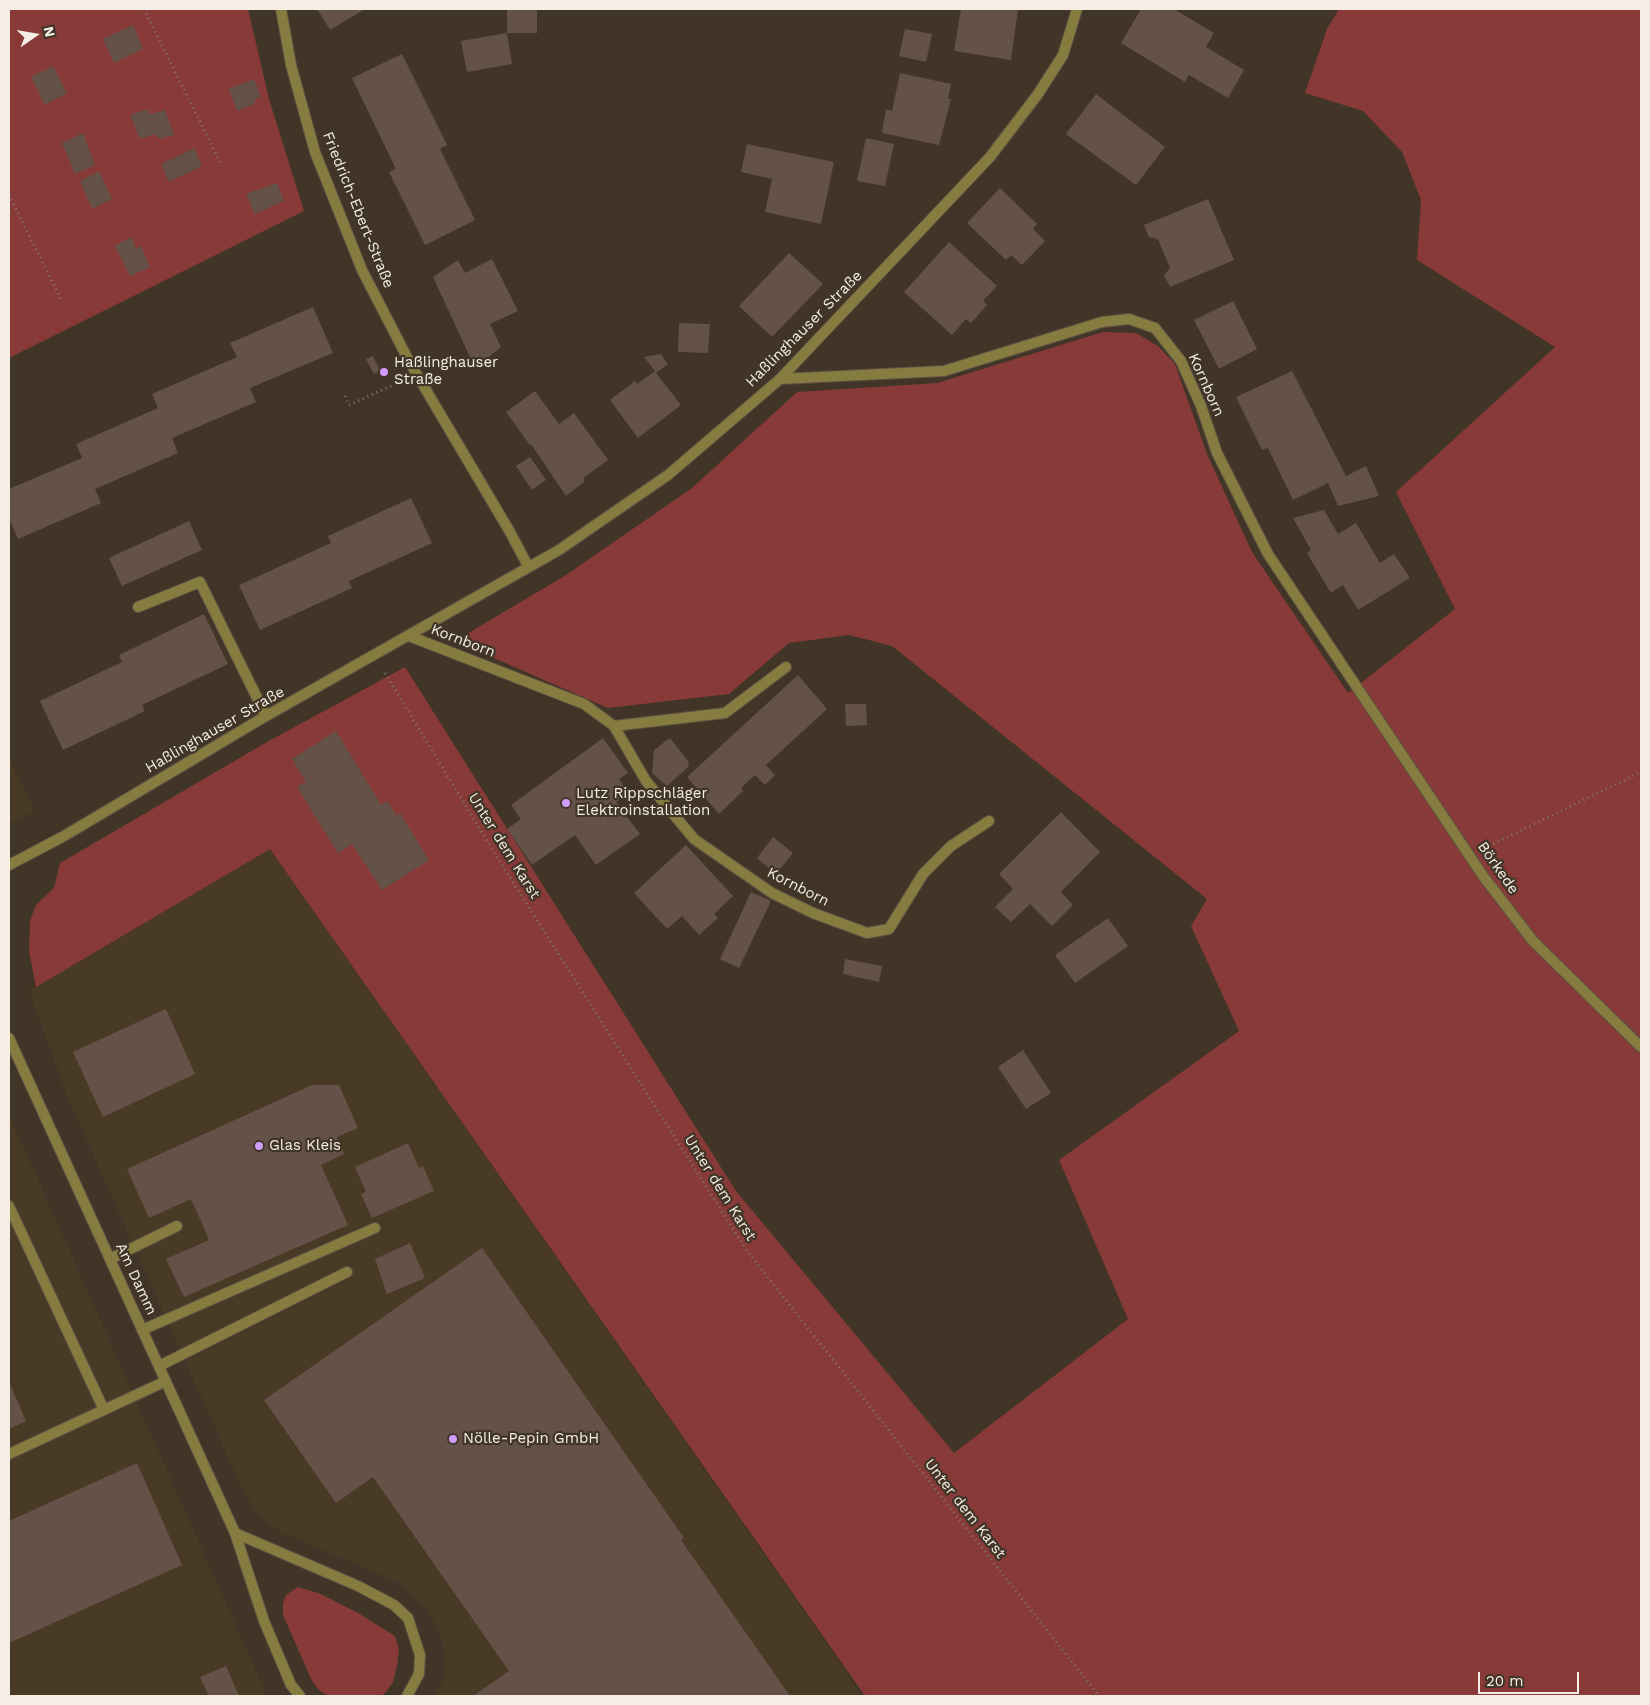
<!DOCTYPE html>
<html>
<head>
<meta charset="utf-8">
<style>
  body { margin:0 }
  #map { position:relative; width:1650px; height:1705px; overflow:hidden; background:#403527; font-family:"Work Sans",sans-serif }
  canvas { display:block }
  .frame { position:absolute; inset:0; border:10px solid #f5eee5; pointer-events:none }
  .north { position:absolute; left:10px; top:10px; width:50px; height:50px; -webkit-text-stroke:4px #403527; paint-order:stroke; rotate:77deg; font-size:14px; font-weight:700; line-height:20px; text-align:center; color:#f5eee5 }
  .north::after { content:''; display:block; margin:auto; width:18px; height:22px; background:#f5eee5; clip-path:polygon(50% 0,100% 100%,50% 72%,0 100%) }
  .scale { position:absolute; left:1478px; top:1672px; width:101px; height:22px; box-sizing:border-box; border:2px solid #f5eee5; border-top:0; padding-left:6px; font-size:15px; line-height:18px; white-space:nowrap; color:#f5eee5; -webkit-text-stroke:4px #403527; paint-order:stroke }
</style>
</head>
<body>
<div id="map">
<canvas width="1650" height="1705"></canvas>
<div class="frame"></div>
<div class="north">N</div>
<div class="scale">20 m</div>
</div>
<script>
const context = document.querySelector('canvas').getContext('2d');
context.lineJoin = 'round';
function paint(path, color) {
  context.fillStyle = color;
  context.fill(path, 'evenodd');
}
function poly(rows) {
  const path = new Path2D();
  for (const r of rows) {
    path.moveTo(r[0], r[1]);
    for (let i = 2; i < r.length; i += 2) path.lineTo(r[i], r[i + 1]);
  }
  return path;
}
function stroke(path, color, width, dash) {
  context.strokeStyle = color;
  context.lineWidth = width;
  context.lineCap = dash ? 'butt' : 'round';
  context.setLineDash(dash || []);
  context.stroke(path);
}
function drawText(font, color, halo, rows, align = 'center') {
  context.font = font + ' "Work Sans",sans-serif';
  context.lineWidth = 4.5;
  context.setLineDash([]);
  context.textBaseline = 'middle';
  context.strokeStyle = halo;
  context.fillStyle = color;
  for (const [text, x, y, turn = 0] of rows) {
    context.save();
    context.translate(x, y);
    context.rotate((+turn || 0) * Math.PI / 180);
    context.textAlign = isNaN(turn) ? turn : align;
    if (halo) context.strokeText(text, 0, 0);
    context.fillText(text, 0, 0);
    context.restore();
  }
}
paint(poly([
  [9,758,35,811,9,824],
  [270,849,863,1696,434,1696,443,1680,445,1653,439,1629,426,1607,404,1585,280,1532,262,1518,243,1491,66,1093,29,991],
  [9,1114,267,1696,9,1696]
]), '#493a26');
paint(poly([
  [9,9,248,9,269,99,304,211,9,358],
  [1339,9,1641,9,1641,1696,865,1696,270,849,36,987,29,951,30,921,36,905,54,888,60,863,267,742,405,667,736,1191,954,1453,1128,1319,1059,1160,1239,1031,1191,926,1207,899,892,646,849,635,789,643,729,694,608,708,455,641,566,575,692,488,797,392,937,383,1103,332,1136,333,1158,346,1175,364,1207,454,1252,552,1348,693,1455,609,1396,492,1555,347,1417,260,1421,200,1402,152,1363,111,1305,93,1327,29],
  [298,1587,321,1594,358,1613,395,1636,399,1650,397,1666,393,1682,386,1692,381,1696,328,1696,319,1690,312,1681,283,1615,283,1603,286,1595]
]), '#873a37');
paint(poly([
  [317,9,365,9,330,30],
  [507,9,537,9,537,33,507,33],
  [961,9,1018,9,1011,60,954,51],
  [1141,9,1174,9,1214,33,1206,47,1244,70,1228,98,1189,75,1185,82,1121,43],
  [133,25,143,49,114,63,103,39],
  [905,29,932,34,926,62,899,56],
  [507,33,512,64,467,72,461,41],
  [402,54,447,145,440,149,475,220,425,245,389,172,396,169,352,78],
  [53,66,67,93,45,105,31,77],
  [900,73,951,84,948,99,951,99,939,145,882,133,886,109,892,111],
  [254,79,261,97,254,100,255,104,237,111,229,89],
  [1096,94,1165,147,1136,185,1066,134],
  [148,109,150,114,165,110,174,135,158,139,156,134,140,139,130,115],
  [83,133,95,165,75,174,62,143],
  [866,138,894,144,885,186,857,181],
  [747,144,834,162,821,224,765,212,772,179,741,172],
  [194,148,202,166,169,182,161,164],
  [99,171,112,199,92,209,80,181],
  [277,183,284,201,255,214,246,194],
  [1000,188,1037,224,1033,229,1045,241,1022,265,1011,255,1006,260,967,223],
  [1208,199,1234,260,1170,287,1164,275,1170,268,1158,239,1149,237,1144,225],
  [131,237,136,248,141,246,150,267,130,276,115,246],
  [949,242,997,286,983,301,987,305,971,323,966,319,952,335,904,292],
  [789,253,823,284,772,337,739,306],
  [492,259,518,311,490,324,501,347,475,368,433,277,458,260,465,273],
  [1233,301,1257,349,1219,369,1194,320],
  [313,307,333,353,250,388,256,402,172,438,178,453,95,489,101,503,18,539,9,518,9,489,82,458,76,444,158,408,152,394,237,357,230,343],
  [679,323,710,324,708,353,678,352],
  [661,354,668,364,656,373,681,405,638,438,610,400,635,381,637,384,655,371,644,357],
  [373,356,380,371,374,374,366,359],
  [1292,371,1346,476,1366,466,1379,496,1338,506,1328,483,1293,500,1268,448,1262,450,1236,397],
  [535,391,559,424,574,413,608,460,583,478,585,481,566,496,531,444,530,445,506,412],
  [530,457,546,480,532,490,516,466],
  [411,498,432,543,349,581,352,588,260,630,239,585,331,543,328,536],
  [1324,510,1338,534,1356,523,1380,563,1394,554,1410,578,1358,610,1343,585,1331,593,1307,553,1311,550,1293,518],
  [189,521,202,550,122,586,109,558],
  [204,614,228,664,142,705,145,711,63,750,40,701,122,662,119,655],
  [798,675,827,709,766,765,775,775,765,785,755,775,741,788,743,791,719,814,687,777],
  [845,704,866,704,867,725,846,726],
  [336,731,381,805,387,801,397,816,400,813,429,860,382,890,352,844,338,853,297,787,306,782,292,759],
  [603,738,628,773,619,779,628,793,616,802,640,834,596,865,575,835,532,865,507,829,521,819,511,805],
  [670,738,689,762,688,767,667,786,652,773,654,750],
  [1061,812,1100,852,1061,892,1073,905,1052,926,1030,904,1011,922,995,907,1013,889,999,874],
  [773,837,793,853,776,874,757,858],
  [686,845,733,896,714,914,718,918,699,935,682,916,667,929,634,893],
  [751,892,771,901,739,968,720,959],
  [1108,918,1128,946,1075,983,1055,955],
  [845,959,882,966,879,982,843,974],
  [166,1009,195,1074,103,1117,73,1052],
  [1023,1050,1051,1093,1026,1109,998,1067],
  [312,1085,339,1085,358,1128,337,1137,344,1154,321,1165,348,1225,184,1297,166,1259,209,1240,200,1219,191,1199,149,1218,127,1169],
  [408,1143,419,1168,423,1166,434,1191,372,1218,361,1194,366,1192,355,1167],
  [410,1243,425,1278,387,1294,375,1259],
  [482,1248,684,1538,681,1540,790,1696,473,1696,509,1671,373,1477,336,1503,264,1400],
  [9,1382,26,1421,9,1429],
  [137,1463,182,1565,9,1643,9,1521],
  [226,1666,239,1696,209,1696,200,1677]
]), '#645248');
const lane = poly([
  [138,607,200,582,266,716],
  [614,726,725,713,786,667],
  [9,1206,104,1410],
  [110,1259,177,1226],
  [142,1330,375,1228],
  [159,1366,347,1272],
  [9,1454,166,1381]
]);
const street = poly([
  [281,9,291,65,315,152,362,270,410,363,510,532,528,566],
  [780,379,944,371,1102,322,1129,319,1155,328,1181,361,1201,406,1217,453,1268,554,1483,876,1533,941,1641,1047],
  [409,636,584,704,614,726,646,781,694,839,772,893,813,913,867,933,889,929,923,874,951,846,989,821],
  [9,865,64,836,266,716,559,550,668,475,780,379,990,157,1038,94,1063,55,1077,9],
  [9,1038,235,1533,264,1621,291,1685,300,1696],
  [235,1533,358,1586,394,1605,408,1618,420,1655,419,1674,407,1696]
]);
stroke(lane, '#5d5345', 12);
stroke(street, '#5d5345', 12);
stroke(poly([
  [144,9,222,166],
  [9,195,61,299],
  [345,396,349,405,391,386],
  [385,673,495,854,747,1251,1099,1696],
  [1489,846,1641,772]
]), '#81776b', 3, [1, 4]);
stroke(lane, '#867c3f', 10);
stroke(street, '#867c3f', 10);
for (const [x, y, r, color] of [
  [384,372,5,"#d29dfd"],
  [566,803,5,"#d29dfd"],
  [259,1146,5,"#d29dfd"],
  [453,1439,5,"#d29dfd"]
]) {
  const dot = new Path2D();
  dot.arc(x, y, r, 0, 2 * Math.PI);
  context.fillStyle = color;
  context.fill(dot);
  stroke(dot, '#403527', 2);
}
drawText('15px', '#f5eee5', '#403527', [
  ["Friedrich-Ebert-Straße",358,210,68],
  ["Haßlinghauser Straße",804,329,-45],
  ["Kornborn",1206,385,66],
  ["Kornborn",463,641,21],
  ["Haßlinghauser Straße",215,730,-30],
  ["Unter dem Karst",504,846,58],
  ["Börkede",1498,868,55],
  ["Kornborn",798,887,27],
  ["Unter dem Karst",720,1188,58],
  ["Am Damm",136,1279,65],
  ["Unter dem Karst",965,1509,52]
]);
drawText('15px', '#f5eee5', '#403527', [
  ["Haßlinghauser",394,363],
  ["Straße",394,380],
  ["Lutz Rippschläger",576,794],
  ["Elektroinstallation",576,811],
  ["Glas Kleis",269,1146],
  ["Nölle-Pepin GmbH",463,1439]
], 'left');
</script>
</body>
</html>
